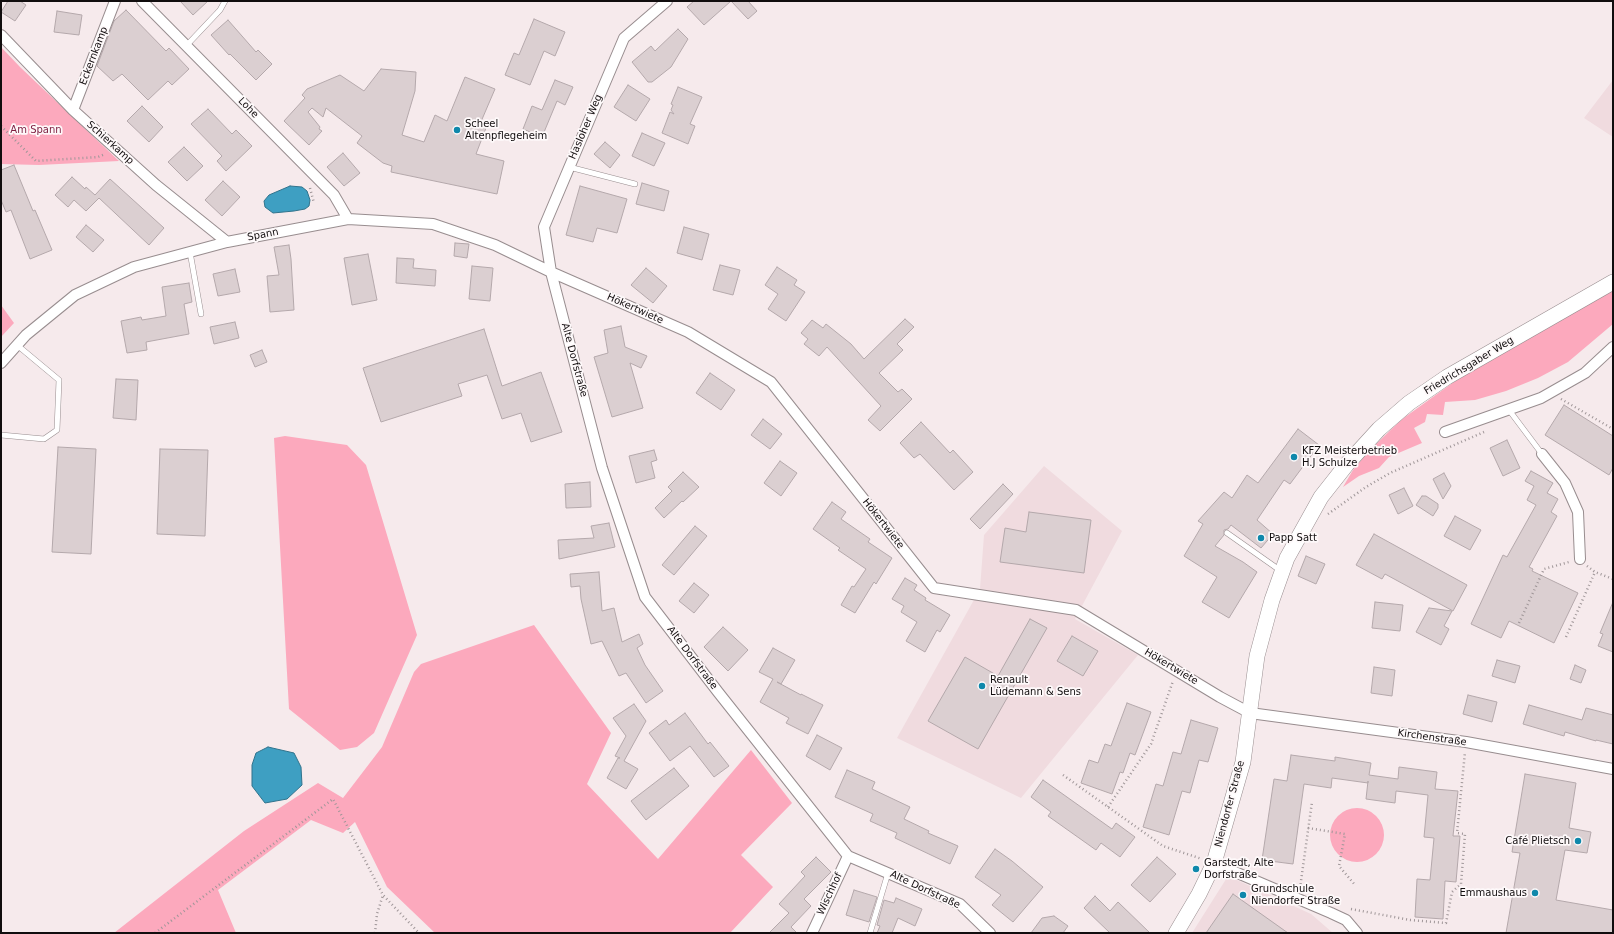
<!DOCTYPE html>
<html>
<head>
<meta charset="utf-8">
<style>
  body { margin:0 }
  #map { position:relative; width:1614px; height:934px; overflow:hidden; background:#f6eaec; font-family:"DejaVu Sans",sans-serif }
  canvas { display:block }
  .frame { position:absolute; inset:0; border:2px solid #110d0e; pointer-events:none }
</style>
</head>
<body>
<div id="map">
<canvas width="1614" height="934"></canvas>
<div class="frame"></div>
</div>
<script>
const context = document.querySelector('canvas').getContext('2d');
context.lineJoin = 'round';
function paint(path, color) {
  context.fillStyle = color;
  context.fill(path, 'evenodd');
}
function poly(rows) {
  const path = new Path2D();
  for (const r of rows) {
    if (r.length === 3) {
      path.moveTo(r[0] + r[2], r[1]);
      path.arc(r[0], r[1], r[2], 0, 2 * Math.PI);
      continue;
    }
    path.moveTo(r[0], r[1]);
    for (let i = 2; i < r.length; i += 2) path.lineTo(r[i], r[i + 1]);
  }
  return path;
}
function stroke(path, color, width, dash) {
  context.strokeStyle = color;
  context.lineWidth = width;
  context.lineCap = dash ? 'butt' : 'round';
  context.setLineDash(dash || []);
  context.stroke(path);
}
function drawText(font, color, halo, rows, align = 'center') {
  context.font = font + ' "DejaVu Sans",sans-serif';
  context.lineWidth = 3.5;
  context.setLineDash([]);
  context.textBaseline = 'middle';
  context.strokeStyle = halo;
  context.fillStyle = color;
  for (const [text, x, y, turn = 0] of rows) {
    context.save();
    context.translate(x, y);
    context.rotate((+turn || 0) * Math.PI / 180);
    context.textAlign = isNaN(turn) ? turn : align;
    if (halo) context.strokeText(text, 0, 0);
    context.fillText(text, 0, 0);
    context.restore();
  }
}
paint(poly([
  [1613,80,1613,137,1584,118],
  [1044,466,1122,531,1075,619,1138,655,1021,798,897,738,980,589,984,535],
  [1228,876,1311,914,1333,933,1192,933]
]), '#f0dbdf');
paint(poly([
  [1,47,20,67,119,161,39,165,1,164],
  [1613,290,1613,324,1568,362,1538,378,1506,391,1475,400,1445,402,1443,415,1427,414,1425,422,1414,428,1422,443,1389,457,1379,468,1359,476,1343,487,1353,470,1369,451,1401,420,1451,384,1473,369],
  [1,305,14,323,1,337],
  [285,436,347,445,366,465,417,635,374,733,357,747,340,750,289,709,274,438],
  [534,625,611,733,587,784,658,859,751,750,792,803,741,855,773,887,730,933,435,933,387,887,355,822,343,833,311,820,218,890,236,933,114,933,244,831,318,783,343,798,382,747,414,672,421,664],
  [1357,835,27]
]), '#fca9bd');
const water = poly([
  [290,186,302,187,307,191,310,200,309,206,305,209,294,211,273,213,265,207,264,201,269,195,290,186],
  [268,747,294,753,301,767,302,785,287,799,265,803,252,786,252,765,256,753,268,747]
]);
paint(water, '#3e9fc2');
stroke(water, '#30738c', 1);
const building = poly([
  [8,1,20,1,26,5,15,21,1,12,8,1],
  [180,1,208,1,193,15,180,1],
  [694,1,731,1,704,25,687,7,694,1],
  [731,1,748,1,757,11,748,19,731,1],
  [126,10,166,51,169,48,189,69,172,85,168,81,148,100,122,74,113,81,97,66,114,21,126,10],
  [57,11,82,15,79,35,54,32,57,11],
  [534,19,565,32,555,56,544,51,530,85,505,75,514,53,519,55,534,19],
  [228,20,256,52,258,50,272,64,256,80,230,54,229,55,211,35,228,20],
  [678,29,688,39,671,67,652,82,648,82,632,62,651,46,655,51,678,29],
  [381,69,416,72,415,91,402,135,424,142,435,115,447,121,465,77,495,89,480,124,486,128,476,154,504,161,497,194,391,172,392,166,383,163,357,143,362,136,326,108,323,117,312,108,308,112,320,127,319,129,322,131,309,145,284,121,305,98,302,95,307,89,340,75,364,91,381,69],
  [555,80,573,87,565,105,557,101,542,137,523,129,532,106,542,110,555,80],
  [628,85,650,99,636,121,614,107,628,85],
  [678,87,702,97,690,124,695,126,688,144,662,133,670,112,674,114,671,110,673,105,671,104,678,87],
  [142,106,163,127,149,142,127,121,142,106],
  [208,109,232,134,236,130,252,146,226,171,217,161,222,156,191,124,208,109],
  [642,133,665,143,654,166,632,156,642,133],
  [605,142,620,155,610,168,594,154,605,142],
  [184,147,203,166,187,181,168,162,184,147],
  [343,153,360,173,344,186,327,167,343,153],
  [14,165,33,211,35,210,52,250,30,259,11,210,6,212,1,200,1,170,14,165],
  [72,177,85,189,86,187,95,195,110,179,164,228,149,245,99,198,86,211,74,200,68,207,55,195,72,177],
  [223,181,240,197,222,216,205,200,223,181],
  [642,183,669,191,664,211,636,204,642,183],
  [580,186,627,199,617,233,597,228,593,242,566,235,580,186],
  [86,225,104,240,93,252,76,237,86,225],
  [684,227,709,234,702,260,677,253,684,227],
  [455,243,469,244,467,258,454,256,455,243],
  [289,245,291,259,294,310,270,312,267,276,279,275,274,247,289,245],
  [368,254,377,300,352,305,344,258,368,254],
  [397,258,414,259,413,268,436,270,435,286,396,283,397,258],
  [720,265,740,270,733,295,713,290,720,265],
  [472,266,493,268,490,301,469,299,472,266],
  [777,267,797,280,794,285,805,292,786,321,768,309,778,294,765,285,777,267],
  [646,268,667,286,653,303,631,285,646,268],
  [235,269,240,292,218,296,213,274,235,269],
  [189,283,192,302,184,304,189,334,146,342,147,350,127,353,121,321,141,317,142,320,166,316,162,287,189,283],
  [905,319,914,327,897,344,903,350,879,373,898,392,902,389,912,399,880,431,868,420,881,406,827,347,819,356,804,344,808,339,801,333,812,320,823,328,826,324,851,344,864,359,905,319],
  [235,322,239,338,214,344,210,327,235,322],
  [621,326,625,347,647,356,641,368,630,363,643,408,612,417,594,357,608,353,604,330,621,326],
  [484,329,502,386,541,372,562,432,531,442,521,413,502,419,487,375,458,384,462,396,381,422,363,368,484,329],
  [262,350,267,362,255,367,250,355,262,350],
  [710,373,735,390,721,410,696,393,710,373],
  [116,379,138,380,136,420,113,418,116,379],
  [1564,405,1613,436,1613,468,1609,475,1545,435,1564,405],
  [763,419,782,434,770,449,751,435,763,419],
  [921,422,950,453,953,450,973,472,954,490,920,454,914,458,900,443,921,422],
  [1298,429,1319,445,1290,484,1284,480,1257,520,1273,534,1261,548,1231,525,1228,529,1224,530,1224,535,1215,546,1243,562,1257,572,1229,618,1202,602,1217,577,1184,556,1203,524,1198,521,1224,492,1232,498,1247,475,1258,483,1298,429],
  [1507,440,1520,468,1503,476,1490,448,1507,440],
  [58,447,96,449,91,554,52,552,58,447],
  [160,449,208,450,205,536,157,534,160,449],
  [654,450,657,460,651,462,655,478,636,483,629,456,654,450],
  [780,461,797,473,781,496,764,483,780,461],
  [1531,471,1553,483,1547,493,1558,499,1551,512,1557,516,1529,567,1533,569,1532,571,1578,593,1554,643,1509,621,1501,638,1471,624,1503,555,1507,557,1536,505,1527,500,1534,486,1525,481,1531,471],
  [683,472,699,487,683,502,682,501,664,518,655,508,672,491,668,487,683,472],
  [1444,473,1451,486,1443,499,1433,479,1444,473],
  [590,482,591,507,566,508,565,484,590,482],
  [1003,484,1013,494,980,529,970,519,1003,484],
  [1404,488,1413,506,1398,514,1389,495,1404,488],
  [1422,496,1426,496,1438,504,1438,508,1433,516,1416,505,1422,496],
  [832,502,846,512,841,519,870,539,868,542,892,558,876,584,874,582,855,613,841,605,852,586,854,587,866,569,838,550,840,548,813,529,832,502],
  [1029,512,1091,520,1084,573,1000,562,1005,528,1026,532,1029,512],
  [1455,516,1481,530,1470,550,1444,536,1455,516],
  [609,523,615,547,559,559,558,540,594,538,591,526,609,523],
  [695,526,707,536,674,575,662,565,695,526],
  [1374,534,1467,585,1453,611,1385,574,1382,579,1356,565,1374,534],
  [1306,556,1325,564,1316,584,1298,576,1306,556],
  [599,572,602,611,614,608,622,642,639,634,643,644,637,648,645,665,663,691,646,703,626,673,619,676,602,641,591,644,581,599,580,586,571,587,570,574,599,572],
  [905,578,917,585,914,590,926,598,925,600,950,615,940,632,937,630,925,652,906,641,917,622,901,612,904,606,892,599,905,578],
  [694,583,709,595,694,613,679,601,694,583],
  [1375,602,1403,605,1400,631,1372,628,1375,602],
  [1613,602,1613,652,1598,646,1603,634,1600,633,1613,602],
  [1429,608,1452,611,1444,626,1449,629,1441,645,1416,632,1429,608],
  [1030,619,1047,628,978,749,928,721,965,657,998,676,1030,619],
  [723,627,748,650,728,671,704,647,723,627],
  [1072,636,1098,651,1083,676,1057,661,1072,636],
  [773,648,795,660,781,684,777,682,801,695,801,694,823,705,808,734,786,723,789,718,760,702,773,679,759,672,773,648],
  [1497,660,1520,666,1515,683,1492,676,1497,660],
  [1575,665,1586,670,1581,683,1570,679,1575,665],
  [1374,667,1395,670,1392,696,1371,693,1374,667],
  [1468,695,1497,702,1492,722,1463,714,1468,695],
  [1127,703,1151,712,1135,755,1130,753,1123,773,1120,772,1112,794,1081,783,1089,760,1098,763,1105,744,1111,746,1127,703],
  [634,704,646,721,624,761,638,769,626,789,607,778,618,758,620,758,615,756,626,736,613,718,634,704],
  [1529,705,1582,720,1586,708,1613,715,1613,744,1596,740,1596,741,1565,732,1564,736,1523,724,1529,705],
  [685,713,708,744,710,742,729,766,714,777,690,746,670,761,649,733,666,720,669,725,685,713],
  [1191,720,1218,728,1208,762,1199,760,1190,793,1182,791,1169,835,1143,827,1156,784,1163,786,1173,752,1181,754,1191,720],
  [817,735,842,748,830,770,806,756,817,735],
  [1291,755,1335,761,1335,757,1371,763,1369,775,1398,779,1399,767,1437,772,1435,789,1458,791,1453,836,1460,836,1456,882,1445,881,1443,919,1415,917,1417,879,1430,880,1434,838,1424,837,1428,795,1396,791,1395,803,1366,799,1368,781,1368,783,1332,778,1331,788,1304,784,1293,864,1262,860,1274,779,1287,781,1291,755],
  [674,768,689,786,646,820,631,801,674,768],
  [847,770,875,782,872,789,910,807,904,819,929,831,928,833,958,846,950,864,895,838,897,833,870,821,873,814,835,797,847,770],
  [1525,774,1576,783,1569,828,1591,832,1587,853,1565,850,1556,900,1613,910,1613,933,1506,933,1520,853,1512,852,1525,774],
  [1043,780,1112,829,1116,823,1135,837,1120,857,1101,843,1096,850,1048,816,1051,812,1031,797,1043,780],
  [995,849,1012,861,1043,887,1013,922,992,905,1001,895,975,877,995,849],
  [816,857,831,872,804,899,811,906,791,927,797,933,769,933,789,913,779,904,805,876,801,872,816,857],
  [1157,857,1176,874,1150,902,1131,885,1157,857],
  [854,890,877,897,869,922,846,915,854,890],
  [1233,894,1288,933,1206,933,1233,894],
  [1095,896,1110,911,1118,902,1150,933,1110,933,1084,908,1095,896],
  [896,898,922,909,915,926,898,918,892,933,877,933,880,926,877,925,884,900,894,903,896,898],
  [1054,916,1068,926,1063,933,1031,933,1042,918,1054,916]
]);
paint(building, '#dbcfd1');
stroke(building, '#b4a8ab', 1);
const lane = poly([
  [187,45,220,10,225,1],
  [569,167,635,184],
  [190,252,201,314],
  [1509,410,1542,454],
  [1,435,44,439,57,430,59,380,17,345],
  [1227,533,1281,571],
  [870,933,888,873]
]);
const street = poly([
  [142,1,334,195,348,219],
  [667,1,624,38,544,227,551,272,602,468,645,597,718,692,848,856,960,904,990,933],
  [1,35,73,110,156,185,227,242],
  [73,110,115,1],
  [1,363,26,335,75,295,134,267,227,242,348,219,433,224,495,245,551,272,688,332,771,382,934,588,1076,610,1220,697,1250,713,1466,742,1613,769],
  [1445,432,1541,398,1585,373,1613,347],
  [1542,454,1565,483,1578,512,1580,559],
  [1214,863,1331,913,1346,920,1357,933],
  [812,933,848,856]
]);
const secondary = poly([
  [1176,933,1199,894,1214,863,1243,762,1257,656,1272,600,1287,558,1321,497,1347,464,1379,429,1409,403,1447,377,1613,282]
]);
stroke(lane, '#988d8f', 6);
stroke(street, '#988d8f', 12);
stroke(secondary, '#988d8f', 16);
stroke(poly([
  [1,126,36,161,98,157,105,154],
  [310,188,314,203],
  [1561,399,1613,429],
  [1328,514,1366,487,1390,473,1484,432],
  [1587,566,1595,572,1613,579],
  [1519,623,1544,569,1569,562],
  [1566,637,1595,572],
  [1063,775,1163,846,1202,859],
  [1108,807,1151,744,1173,681],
  [1308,828,1345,834,1339,866,1355,885],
  [1300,888,1312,802],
  [1351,909,1410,920,1446,923,1452,892,1461,884,1465,834,1457,833,1465,752],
  [155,933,333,799,383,895,419,933],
  [375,933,377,914,383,895]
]), '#9f9698', 2.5, [1, 3]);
stroke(lane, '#fff', 5);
stroke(street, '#fff', 10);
stroke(secondary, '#fff', 15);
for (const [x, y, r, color] of [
  [457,130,4,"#0f88ab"],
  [1294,457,4,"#0f88ab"],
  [1261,538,4,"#0f88ab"],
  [982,686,4,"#0f88ab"],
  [1578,841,4,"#0f88ab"],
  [1196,869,4,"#0f88ab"],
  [1535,893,4,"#0f88ab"],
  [1243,895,4,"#0f88ab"]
]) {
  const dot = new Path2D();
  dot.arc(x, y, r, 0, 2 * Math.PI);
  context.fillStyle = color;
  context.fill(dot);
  stroke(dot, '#fef9fa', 1.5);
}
drawText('10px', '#110d0e', '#fef9fa', [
  ["Eckernkamp",94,56,-69],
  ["Lohe",248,108,46],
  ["Hasloher Weg",586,127,-67],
  ["Schierkamp",110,143,42],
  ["Spann",263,235,-11],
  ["Hökertwiete",635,309,24],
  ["Alte Dorfstraße",574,360,75],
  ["Friedrichsgaber Weg",1469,366,-31],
  ["Hökertwiete",883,524,52],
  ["Alte Dorfstraße",692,658,53],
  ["Hökertwiete",1171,667,31],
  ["Kirchenstraße",1432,738,8],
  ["Niendorfer Straße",1230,804,-75],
  ["Alte Dorfstraße",925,890,25],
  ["Wischhof",830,894,-65]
]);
drawText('10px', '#110d0e', '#fef9fa', [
  ["Scheel",465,124],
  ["Altenpflegeheim",465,136],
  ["KFZ Meisterbetrieb",1302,451],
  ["H.J Schulze",1302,463],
  ["Papp Satt",1269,538],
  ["Renault",990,680],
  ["Lüdemann & Sens",990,692],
  ["Café Plietsch",1570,841,"right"],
  ["Garstedt, Alte",1204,863],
  ["Dorfstraße",1204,875],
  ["Grundschule",1251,889],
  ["Niendorfer Straße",1251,901],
  ["Emmaushaus",1527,893,"right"]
], 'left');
drawText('10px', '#7c1c3f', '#fef9fa', [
  ["Am Spann",36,130]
]);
</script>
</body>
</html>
